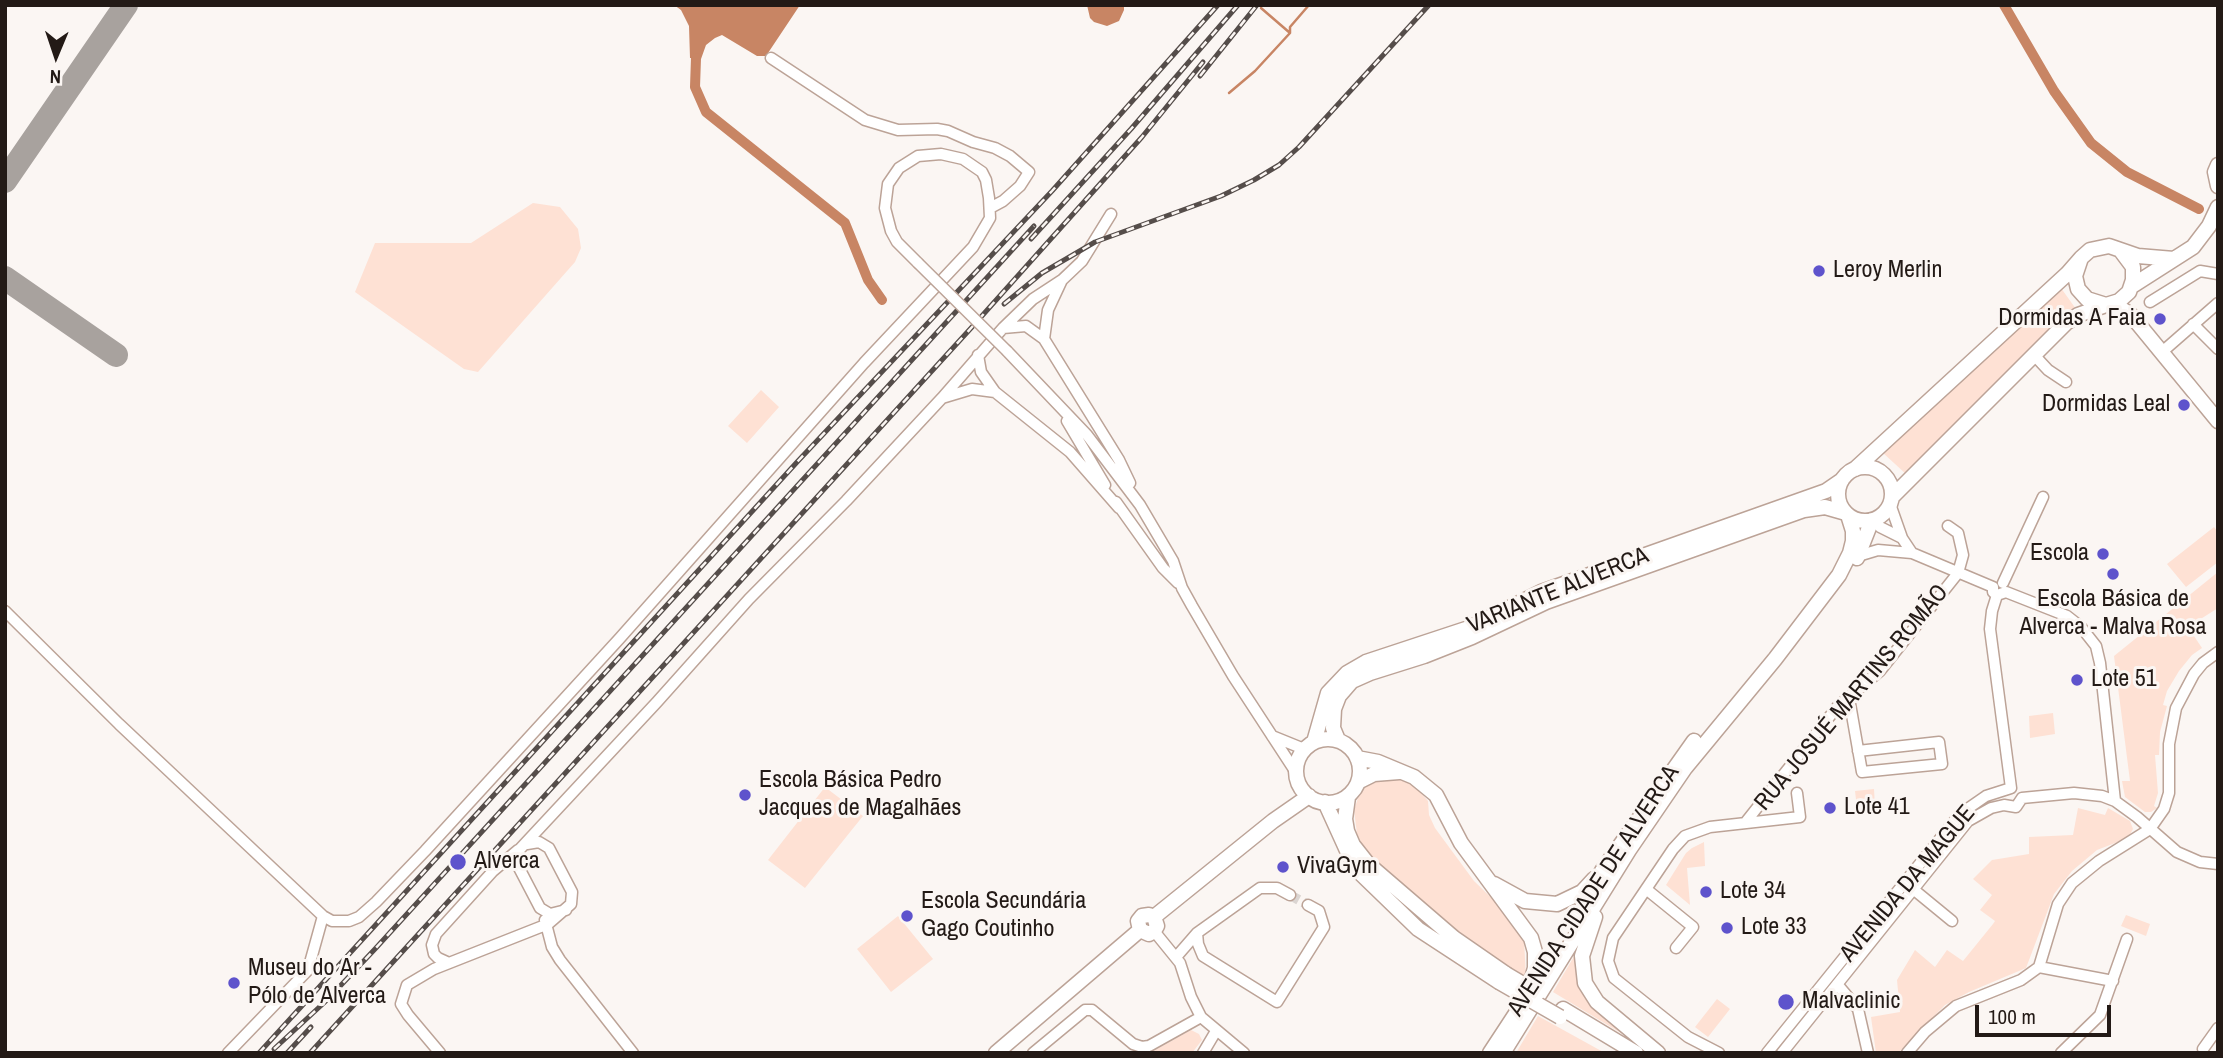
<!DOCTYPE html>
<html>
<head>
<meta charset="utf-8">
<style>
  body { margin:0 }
  #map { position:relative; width:2223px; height:1058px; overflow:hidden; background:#fbf6f3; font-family:"Archivo Narrow",sans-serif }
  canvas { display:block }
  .frame { position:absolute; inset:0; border:7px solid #231a16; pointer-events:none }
  .north { position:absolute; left:21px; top:21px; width:70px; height:70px; -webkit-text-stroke:5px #fbf6f3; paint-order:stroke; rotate:182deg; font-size:19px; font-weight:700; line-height:28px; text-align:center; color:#231a16 }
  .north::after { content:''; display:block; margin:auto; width:24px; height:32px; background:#231a16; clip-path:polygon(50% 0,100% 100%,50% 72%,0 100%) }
  .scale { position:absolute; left:1975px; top:1005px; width:136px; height:32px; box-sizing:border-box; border:4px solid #231a16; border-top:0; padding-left:9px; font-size:21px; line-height:24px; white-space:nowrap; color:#231a16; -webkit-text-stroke:5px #fbf6f3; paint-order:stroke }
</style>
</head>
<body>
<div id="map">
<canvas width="2223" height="1058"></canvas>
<div class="frame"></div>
<div class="north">N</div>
<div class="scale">100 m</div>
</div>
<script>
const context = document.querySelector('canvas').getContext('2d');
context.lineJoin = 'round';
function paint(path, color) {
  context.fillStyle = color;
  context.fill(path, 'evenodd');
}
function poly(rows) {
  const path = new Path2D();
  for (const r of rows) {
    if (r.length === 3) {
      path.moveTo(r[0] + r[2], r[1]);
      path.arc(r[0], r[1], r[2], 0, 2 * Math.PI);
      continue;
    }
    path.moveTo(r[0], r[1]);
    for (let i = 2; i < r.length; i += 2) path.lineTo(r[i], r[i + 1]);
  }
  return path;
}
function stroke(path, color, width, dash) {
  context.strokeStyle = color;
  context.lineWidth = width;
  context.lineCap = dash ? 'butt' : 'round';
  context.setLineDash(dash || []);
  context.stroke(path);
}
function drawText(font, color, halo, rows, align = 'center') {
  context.font = font + ' "Archivo Narrow",sans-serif';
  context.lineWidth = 6;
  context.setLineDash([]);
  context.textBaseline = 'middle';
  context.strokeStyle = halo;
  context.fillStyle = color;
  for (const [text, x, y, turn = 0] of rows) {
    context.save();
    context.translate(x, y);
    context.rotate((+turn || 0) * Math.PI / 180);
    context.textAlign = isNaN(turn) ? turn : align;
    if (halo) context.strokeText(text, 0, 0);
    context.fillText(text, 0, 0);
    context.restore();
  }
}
paint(poly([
  [533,203,560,207,578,229,581,248,575,262,478,372,464,369,355,292,375,243,471,243],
  [2061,288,2076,309,1907,475,1882,452],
  [761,390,779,407,747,443,728,426],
  [2214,527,2218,532,2218,562,2186,587,2167,564],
  [2218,572,2218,608,2188,627,2202,648,2192,655,2179,671,2167,691,2163,705,2167,706,2160,732,2159,755,2155,755,2158,793,2154,806,2157,808,2151,812,2145,812,2125,797,2122,781,2130,781,2114,656],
  [2053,713,2055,734,2030,738,2029,716],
  [1383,779,1398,779,1414,785,1428,801,1429,815,1435,828,1474,881,1506,912,1517,927,1524,940,1526,977,1453,932,1378,866,1363,846,1357,834,1354,810,1358,798,1368,783],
  [825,787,863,816,805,888,768,860],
  [1874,789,1875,806,1857,808,1855,791],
  [2078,808,2105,815,2108,808,2130,821,2133,829,2128,838,2097,850,2072,871,2054,894,2026,968,1969,992,1945,1005,1898,1053,1876,1053,1871,1017,1900,1012,1897,980,1915,950,1935,967,1947,950,1963,961,1993,924,1995,921,1980,910,1992,895,1973,879,1992,860,2029,854,2029,837,2073,835],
  [1704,842,1705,866,1687,868,1690,905,1666,885,1686,853,1692,848],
  [2126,915,2150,924,2146,936,2121,926],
  [898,916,933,959,891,992,857,949],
  [1579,948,1581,985,1644,1047,1553,992],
  [1717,999,1730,1009,1708,1037,1695,1027],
  [1538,1016,1605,1053,1516,1053],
  [1191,1030,1199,1034,1202,1040,1192,1053,1150,1053]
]), '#fee1d4');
paint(poly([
  [674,5,800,5,766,56,757,56,722,35,715,38,706,45,701,59,690,58,689,26,681,10],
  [1087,5,1124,5,1124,10,1119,21,1107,26,1094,22,1090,18]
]), '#c88564');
stroke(poly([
  [1261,8,1290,33],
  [1229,93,1255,71,1290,33,1290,27,1309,5]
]), '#c88564', 2.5);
stroke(poly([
  [2004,5,2054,91,2091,143,2127,172,2199,209],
  [696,58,695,87,706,112,845,223,868,280,882,300]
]), '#c88564', 10);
stroke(poly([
  [5,181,126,5],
  [5,278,116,355]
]), '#a8a29e', 24);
stroke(poly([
  [1290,895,1308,905]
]), '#dbd5d2', 10, [10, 5]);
const minor = poly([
  [771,58,865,120,898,130,937,129,948,131,973,142,995,148,1010,156,1029,172,1020,186,1003,201,990,208],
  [2150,302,2200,271,2218,274],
  [2193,324,2218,349],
  [1003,328,1026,326,1044,339,1119,460,1130,483],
  [1044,339,1048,310,1062,280,1082,261,1111,214],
  [1007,351,1087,435,1140,505,1173,561,1182,588,1192,606,1233,676,1295,771],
  [2162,352,2218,303],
  [978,355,981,372,995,392],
  [2034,355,2048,370,2066,382],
  [942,398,972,389,995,392,1070,452,1119,508],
  [1067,421,1105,485],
  [1116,502,1163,568,1178,583],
  [1890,504,1902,538,1912,553],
  [1873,519,1880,527,1902,538],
  [1858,556,1878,550,1912,553,1993,587,1993,592,1997,595],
  [2003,583,2043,497],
  [1997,595,2006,592,2067,616,2081,627,2096,646,2100,663,2115,801],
  [1997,595,1992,611,1990,629,2011,788],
  [5,611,119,724,323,916,332,921,349,921,359,917,376,902,425,851,620,638,864,363,973,247,990,218,989,198,986,180,982,172,963,159,941,154,918,156,899,168,888,184,885,208,891,231,897,242,918,263],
  [1849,698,1862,772,1942,764,1939,742,1858,751],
  [1272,736,1304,749],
  [2022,798,2074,793,2102,796,2115,801,2137,817,2177,852,2200,862,2218,864],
  [1745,823,1838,706,1880,671,1958,573,1963,555,1958,533,1948,526],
  [1646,889,1693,927,1676,948],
  [1913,889,1952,921],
  [566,910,550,914,540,908,517,864,517,856,520,849,657,702,749,599,846,501,942,398,1003,328,1033,299,1062,280],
  [545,920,552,947,560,960,633,1053],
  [1154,931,1180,963,1191,997,1201,1017,1244,1053],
  [1197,933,1198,944,1203,956,1277,1002,1324,927,1319,911,1308,905],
  [1177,956,1197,933,1260,888,1277,888,1290,895],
  [449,963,438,958,434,954,432,945,436,934,493,871,518,850],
  [2039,967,2113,981],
  [1837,984,1858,1009,1868,1053],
  [2203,1049,2218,1028],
  [228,1053,308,970,323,916],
  [440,1053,408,1015,401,1004,407,985,434,969,548,924,571,904,572,892,549,848,539,842,527,844],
  [1033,1053,1085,1010,1092,1010,1133,1044,1142,1047,1149,1046,1201,1017],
  [1203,1053,1216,1031],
  [1719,1053,1688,1037,1614,978,1608,961,1613,938,1673,849,1685,836,1710,827,1800,817,1797,793],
  [1767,1053,1960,814,1986,796,2011,788],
  [1782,1053,1968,821,1991,808,2004,805,2016,807,2022,798],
  [1907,1053,1925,1032,1956,1006,2021,980,2039,967,2058,904,2072,883,2099,861,2150,829,2164,809,2169,793,2169,744,2176,708,2194,674,2203,663,2218,652],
  [2061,1053,2100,1015,2127,939]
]);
const major = poly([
  [2218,165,2215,172,2218,186],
  [2121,251,2133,267,2133,280,2129,292,2119,301,2106,305,2087,299,2078,289,2075,276,2081,258,2090,250,2109,246,2138,256,2174,259],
  [2132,286,2193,247,2209,226,2218,207],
  [2113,303,2131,315,2218,421],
  [1865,494,27],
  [1855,469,2067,274,2081,258],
  [1892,497,2066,323,2078,315,2106,305],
  [1857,558,1872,520],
  [1328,771,32],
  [1338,740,1333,728,1334,709,1339,696,1352,681,1370,673,1424,656,1472,637,1546,602,1804,510,1825,507,1846,513],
  [1314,742,1328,693,1347,673,1366,662,1469,628,1541,592,1826,491,1842,480],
  [1357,758,1378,762,1414,777,1436,795,1461,843,1531,938,1535,952,1535,968,1531,982],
  [1358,782,1374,774,1399,772],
  [1348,797,1345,819,1347,831,1353,845,1368,864,1454,938,1506,974],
  [1325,802,1355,868,1418,929,1499,982],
  [1494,884,1525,901,1557,904,1582,892,1594,879],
  [1154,917,1273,821,1309,796],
  [1595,917,1582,956,1585,983,1597,1002,1658,1053],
  [1576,919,1602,871,1694,741],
  [1140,930,1149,934,1154,931,1157,926,1154,917],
  [1140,930,1138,921,1142,916,1149,915,1154,917],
  [1563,1009,1636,1053],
  [996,1053,1140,930],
  [1490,1053,1549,963],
  [1503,1053,1629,850,1685,768,1775,659,1839,575,1850,553,1853,541,1853,531,1848,515]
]);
stroke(minor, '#bca397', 13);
stroke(major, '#bca397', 17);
stroke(minor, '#fff', 10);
stroke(major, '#fff', 14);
const rail = poly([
  [1200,76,1257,5],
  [1031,239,1131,129,1238,5],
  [1004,304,1042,273,1095,242,1221,196,1254,180,1279,165,1299,147,1429,5],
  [274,1049,327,1000,375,949,1034,226],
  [259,1053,798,461,1052,191,1218,5],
  [287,1053,311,1027],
  [310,1053,972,327,1142,137,1203,62]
]);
stroke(rail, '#554d4a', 5);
stroke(rail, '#fbf6f3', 2.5, [8]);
const minorBridge = poly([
  [918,263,1007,351]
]);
const majorBridge = poly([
  [1506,974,1538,993],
  [1499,982,1560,1017]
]);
stroke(minorBridge, '#bca397', 13, []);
stroke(majorBridge, '#bca397', 17, []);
stroke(minorBridge, '#fff', 10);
stroke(majorBridge, '#fff', 14);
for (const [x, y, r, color] of [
  [1819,271,7,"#5e53cc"],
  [2160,319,7,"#5e53cc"],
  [2184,405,7,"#5e53cc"],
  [2103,554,7,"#5e53cc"],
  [2113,574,7,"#5e53cc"],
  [2077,680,7,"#5e53cc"],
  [745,795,7,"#5e53cc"],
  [1830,808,7,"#5e53cc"],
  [458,862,9,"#5e53cc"],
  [1283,867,7,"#5e53cc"],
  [1706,892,7,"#5e53cc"],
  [907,916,7,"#5e53cc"],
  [1727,928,7,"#5e53cc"],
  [234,983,7,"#5e53cc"],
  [1786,1002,9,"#5e53cc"]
]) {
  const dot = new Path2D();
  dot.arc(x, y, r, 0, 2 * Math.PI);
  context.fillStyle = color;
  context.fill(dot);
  stroke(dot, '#fbf6f3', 2.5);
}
drawText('24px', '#231a16', '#fbf6f3', [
  ["Leroy Merlin",1833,271],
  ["Dormidas A Faia",2146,319,"right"],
  ["Dormidas Leal",2170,405,"right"],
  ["Escola",2089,554,"right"],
  ["Escola Básica de",2113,600,"center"],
  ["Alverca - Malva Rosa",2113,628,"center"],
  ["Lote 51",2091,680],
  ["Escola Básica Pedro",759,781],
  ["Jacques de Magalhães",759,809],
  ["Lote 41",1844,808],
  ["Alverca",474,862],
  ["VivaGym",1297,867],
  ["Lote 34",1720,892],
  ["Escola Secundária",921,902],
  ["Gago Coutinho",921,930],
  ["Lote 33",1741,928],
  ["Museu do Ar -",248,969],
  ["Pólo de Alverca",248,997],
  ["Malvaclinic",1802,1002]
], 'left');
drawText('24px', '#231a16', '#fbf6f3', [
  ["VARIANTE ALVERCA",1558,591,-22],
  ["RUA JOSUÉ MARTINS ROMÃO",1852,698,-50],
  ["AVENIDA DA MAGUE",1908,884,-50],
  ["AVENIDA CIDADE DE ALVERCA",1594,891,-57]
]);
</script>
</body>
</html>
